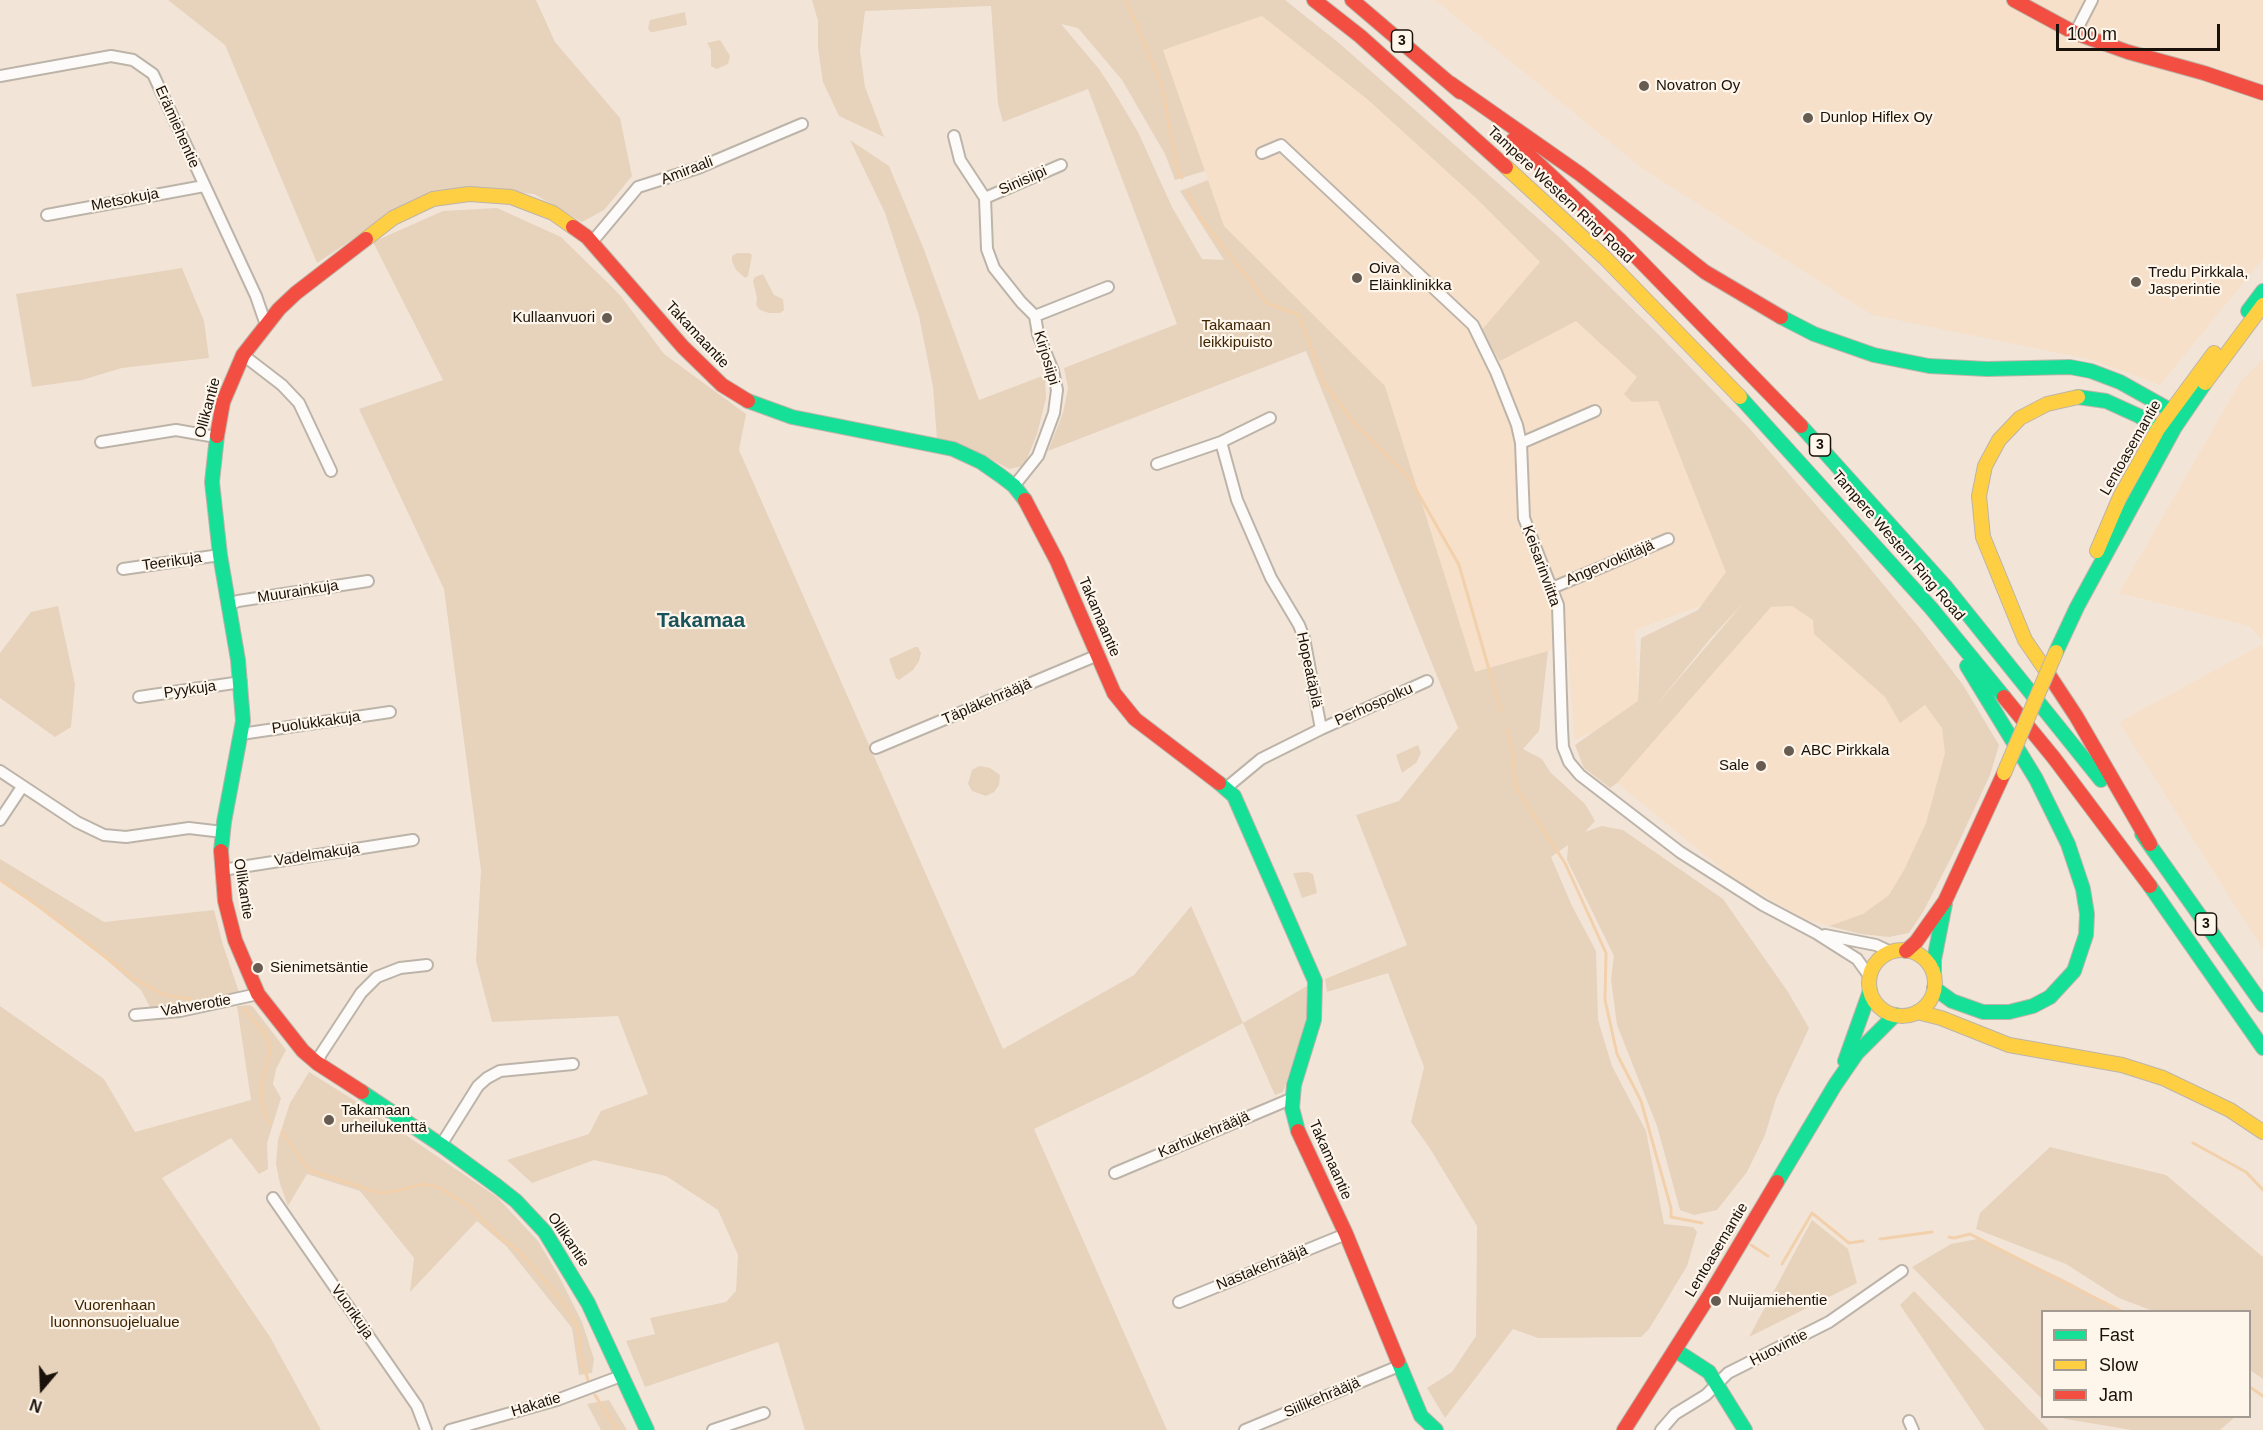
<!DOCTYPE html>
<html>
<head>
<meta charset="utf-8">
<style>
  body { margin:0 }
  #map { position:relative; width:2263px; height:1430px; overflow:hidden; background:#f2e5d8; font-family:Arial,sans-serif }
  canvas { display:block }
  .legend { position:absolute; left:2041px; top:1310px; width:210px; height:108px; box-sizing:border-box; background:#fef5eb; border:2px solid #a39a91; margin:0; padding:8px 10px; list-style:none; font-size:18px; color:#1a120a }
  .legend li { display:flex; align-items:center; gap:12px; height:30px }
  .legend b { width:30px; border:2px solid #a39a91 }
  .north { position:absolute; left:12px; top:1358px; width:60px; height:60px; -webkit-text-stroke:4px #fef5eb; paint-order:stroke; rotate:199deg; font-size:16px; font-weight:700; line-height:24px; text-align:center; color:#1a120a }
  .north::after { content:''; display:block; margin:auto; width:21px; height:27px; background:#1a120a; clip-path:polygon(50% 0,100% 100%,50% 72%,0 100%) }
  .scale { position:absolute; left:2056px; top:24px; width:164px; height:27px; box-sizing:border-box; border:3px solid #1a120a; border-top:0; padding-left:8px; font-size:18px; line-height:21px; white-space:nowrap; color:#1a120a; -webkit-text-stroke:4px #fef5eb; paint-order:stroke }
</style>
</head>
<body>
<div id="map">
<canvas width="2263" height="1430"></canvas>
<ul class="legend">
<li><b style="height:8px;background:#16e098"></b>Fast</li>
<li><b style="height:8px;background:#ffcf43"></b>Slow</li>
<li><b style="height:8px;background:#f24e42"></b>Jam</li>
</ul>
<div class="north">N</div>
<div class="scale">100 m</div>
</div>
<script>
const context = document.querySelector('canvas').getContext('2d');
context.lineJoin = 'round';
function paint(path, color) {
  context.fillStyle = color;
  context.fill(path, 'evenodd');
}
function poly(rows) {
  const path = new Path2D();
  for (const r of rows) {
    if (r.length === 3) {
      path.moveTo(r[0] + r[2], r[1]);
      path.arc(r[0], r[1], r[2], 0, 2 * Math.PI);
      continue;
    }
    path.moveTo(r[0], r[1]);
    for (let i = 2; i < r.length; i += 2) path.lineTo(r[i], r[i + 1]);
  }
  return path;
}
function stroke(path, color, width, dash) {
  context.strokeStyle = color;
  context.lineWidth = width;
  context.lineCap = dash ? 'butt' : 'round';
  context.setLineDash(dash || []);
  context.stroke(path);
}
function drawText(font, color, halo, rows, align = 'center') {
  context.font = font + ' Arial,sans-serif';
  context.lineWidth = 4.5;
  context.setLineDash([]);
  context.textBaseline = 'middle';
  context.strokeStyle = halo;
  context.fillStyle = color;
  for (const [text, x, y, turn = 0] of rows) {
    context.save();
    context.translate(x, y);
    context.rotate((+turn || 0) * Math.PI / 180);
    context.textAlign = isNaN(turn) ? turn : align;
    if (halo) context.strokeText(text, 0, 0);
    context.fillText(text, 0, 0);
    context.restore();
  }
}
paint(poly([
  [1435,0,2263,0,2263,259,2160,385,2088,359,1872,315,1643,169],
  [1262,16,1367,99,1476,198,1540,262,1661,394,1741,591,1635,630,1639,713,1574,740,1568,645,1475,673,1385,386,1224,226,1163,50],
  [2263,359,2263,641,2249,626,2119,593,2240,382],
  [1792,606,1813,620,1815,634,1885,697,1900,723,1925,705,1942,728,1945,753,1926,823,1904,870,1889,895,1863,914,1829,926,1805,919,1733,878,1617,783,1771,607],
  [2263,644,2263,950,2119,722]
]), '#f6e0ca');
paint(poly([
  [168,0,536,0,555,42,620,118,632,176,604,210,582,222,534,194,467,189,392,213,317,263,225,45],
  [812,0,1285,0,1339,43,1558,236,1658,334,1750,429,1843,536,1922,631,1963,685,1999,745,1990,775,1956,848,1923,912,1909,933,1889,937,1861,934,1829,926,1863,914,1889,895,1904,870,1926,823,1945,753,1942,728,1925,705,1900,723,1885,697,1814,634,1813,620,1792,606,1771,607,1617,783,1610,788,1584,768,1575,745,1638,701,1641,638,1698,610,1726,572,1658,401,1632,402,1624,394,1637,377,1576,321,1500,361,1481,331,1540,262,1476,198,1367,99,1262,16,1163,50,1205,171,1175,180,1165,154,1122,80,1078,28,1061,24,1099,69,1116,95,1138,132,1172,207,1202,259,1224,260,1180,191,1208,180,1224,226,1385,386,1475,672,1548,651,1539,731,1523,749,1542,759,1550,772,1585,804,1595,821,1585,832,1602,826,1623,830,1723,899,1788,992,1809,1028,1776,1099,1765,1135,1747,1172,1717,1210,1694,1215,1680,1210,1657,1126,1617,1025,1611,979,1614,956,1567,860,1568,845,1551,857,1572,906,1596,951,1598,1020,1612,1066,1646,1131,1664,1224,1693,1227,1697,1232,1687,1266,1649,1329,1641,1337,1538,1338,1513,1329,1445,1418,1427,1388,1452,1372,1476,1336,1477,1226,1429,1147,1411,1122,1424,1067,1388,973,1327,992,1325,979,1407,945,1356,815,1399,801,1458,728,1306,351,1048,451,1063,413,1068,388,1064,368,1177,324,1088,89,1003,122,998,104,991,6,865,11,860,51,865,87,884,137,839,116,823,82,818,48,818,21],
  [1745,601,1654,708,1710,639],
  [685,12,687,25,653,32,650,32,648,28,650,20],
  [720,40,730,56,728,64,717,69,711,66,711,50,707,43],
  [850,140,889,166,923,247,979,400,1045,375,1046,398,1037,434,1024,466,1009,469,970,448,937,440,933,387,919,316,885,213],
  [497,208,561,237,620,295,664,354,746,414,739,450,1003,1049,1134,975,1191,906,1243,1023,1307,986,1309,1006,1300,1042,1283,1092,1275,1095,1243,1023,1140,1078,1034,1129,1167,1430,805,1430,778,1342,645,1387,626,1341,655,1334,650,1318,726,1302,736,1291,738,1255,718,1210,666,1176,594,1160,532,1183,507,1160,589,1134,601,1111,648,1094,618,1016,492,1022,476,961,481,870,444,589,359,409,443,380,373,242,443,211],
  [737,253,749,253,752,255,748,276,745,278,736,270,732,261,732,256],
  [182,268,204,321,209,358,122,368,82,380,32,387,16,294],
  [763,274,774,295,783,299,784,310,780,313,769,313,760,310,756,305,757,298,753,281,755,277],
  [58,606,75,684,71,727,55,737,0,698,0,653,31,612],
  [915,647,918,647,921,653,919,661,913,670,899,680,896,678,889,659],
  [1418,745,1421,753,1416,763,1402,773,1396,755],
  [979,766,990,768,1000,775,999,785,994,792,986,796,972,791,968,784,972,770],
  [0,859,104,922,214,910,223,945,239,992,151,1009,141,990,103,957,0,879],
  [1308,872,1313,874,1317,893,1302,898,1293,873],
  [249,1005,253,1007,286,1050,276,1069,273,1084,281,1098,267,1143,268,1169,259,1174,231,1138,162,1178,270,1337,321,1430,0,1430,0,1006,104,1079,135,1132,251,1100,237,1006],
  [309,1072,357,1102,497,1197,538,1241,560,1278,582,1322,594,1359,592,1373,579,1375,572,1328,507,1247,477,1221,410,1292,414,1258,360,1191,307,1174,288,1206,280,1184,276,1164,278,1140,290,1103],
  [2050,1147,2166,1175,2263,1257,2263,1379,2250,1370,2250,1312,2153,1311,2119,1298,2066,1264,1976,1229,1980,1213],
  [1812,1220,1848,1249,1857,1283,1749,1337],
  [1977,1239,2063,1279,2121,1311,2042,1312,2042,1399,1912,1267,1951,1244],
  [1914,1291,2049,1430,1985,1430,1900,1305],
  [609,1400,627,1430,601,1430,587,1404],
  [2062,1417,2235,1416,2235,1417,2220,1430,2132,1430,2065,1419]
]), '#e7d2bc');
stroke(poly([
  [1126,0,1162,86,1177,169,1182,178],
  [1188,191,1200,217,1267,303,1299,315,1324,383,1356,425,1410,479,1459,565,1501,711],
  [1507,730,1512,749,1516,788,1565,863,1606,953,1605,1000,1617,1054,1641,1101,1671,1208,1671,1217,1702,1223],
  [0,880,43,909,133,978,165,995,191,999],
  [244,1009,263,1031,271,1047,261,1090,263,1107,267,1120,270,1122],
  [282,1132,309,1170,379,1193,396,1191,422,1184,438,1187,467,1205,501,1238,520,1252,558,1296,575,1322,580,1338,579,1351,588,1380],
  [2193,1143,2246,1172,2263,1190],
  [1949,1237,1954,1238,1970,1234,2123,1312],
  [1880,1239,1932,1232],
  [1751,1245,1768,1256],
  [1782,1264,1812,1213,1849,1243,1863,1241],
  [2250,1387,2263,1396],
  [595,1395,617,1430]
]), '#f2d0ab', 3);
const street = poly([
  [2075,33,2092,0],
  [0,76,111,56,133,60,153,74,256,296,266,325],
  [954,136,960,160,985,198,987,249,994,268,1021,302,1035,316,1038,334,1053,371,1057,390,1054,413,1038,456,1014,486],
  [1262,153,1281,145,1473,325,1496,372,1517,425,1521,443,1524,518,1558,605,1562,728,1563,747,1569,762,1580,775,1680,852,1763,905,1816,933,1857,959,1870,977],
  [985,198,1061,165],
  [47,215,204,186],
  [592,242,638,187,698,168,802,124],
  [1035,316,1108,287],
  [243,355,282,385,299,403,331,471],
  [101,442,176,430,216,437],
  [1221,442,1237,500,1271,578,1299,625,1304,638,1321,729,1261,759,1226,788],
  [1521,443,1595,411],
  [1157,464,1221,442,1270,418],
  [123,569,220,555],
  [1552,588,1668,539],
  [228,605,238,601,368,581],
  [139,697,241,682],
  [1321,729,1427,681],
  [241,734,390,712],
  [876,748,1098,655],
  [0,771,77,822,104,835,126,837,189,828,223,832],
  [0,820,22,787],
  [222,870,413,840],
  [1825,935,1876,945,1891,952],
  [135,1015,180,1011,258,994],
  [317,1063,321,1054,361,993,377,977,400,968,427,965],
  [441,1145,478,1086,487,1078,500,1071,573,1064],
  [1115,1173,1293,1098],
  [273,1198,417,1406,426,1430],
  [1179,1302,1346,1234],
  [1909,1421,1913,1430],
  [450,1430,557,1400,621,1376],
  [713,1430,764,1413],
  [1245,1430,1399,1366],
  [1661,1430,1675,1414,1706,1395,1728,1373,1829,1322,1902,1271]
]);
const fast = poly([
  [2248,311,2263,291],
  [1781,317,1814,334,1874,355,1929,366,1987,369,2070,367,2091,371,2120,382,2170,410,2175,427,2158,429,2139,416,2106,401,2078,397],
  [1740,397,1931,608,2004,697],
  [748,401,792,417,953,449,981,462,1001,476,1014,486,1025,500],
  [1801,426,1945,586,2101,780],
  [217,436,212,482,220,555,238,660,243,721,224,822,221,851],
  [2056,652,2077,607,2175,427,2205,383],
  [1219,783,1234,796,1315,981,1314,1020,1294,1085,1292,1108,1298,1131],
  [2142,834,2263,1005],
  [2150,886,2263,1048],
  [1934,974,1934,960,1945,904],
  [1934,988,1952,1001,1983,1012,2009,1012,2033,1006,2050,997,2074,971,2086,935,2087,914,2083,889,2068,844,2036,779,1967,666],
  [1845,1061,1870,991],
  [362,1092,441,1145,497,1186,516,1201,545,1232,588,1303,647,1430],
  [1777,1182,1835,1085,1857,1053,1895,1015],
  [1675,1350,1709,1372,1745,1430],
  [1398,1361,1421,1416,1436,1430]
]);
const slow = poly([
  [1506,167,1605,258,1740,397],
  [366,239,393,218,433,199,469,194,511,197,553,213,573,227],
  [2205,383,2263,305],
  [2097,551,2120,497,2158,429,2214,353],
  [2049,675,2025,640,1983,537,1979,496,1985,466,1999,440,2020,418,2047,404,2078,397],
  [1902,983,33],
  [1917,1012,1941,1018,2009,1045,2122,1065,2163,1078,2230,1110,2263,1132]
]);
const jam = poly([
  [1314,0,1360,36,1506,167],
  [1352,0,1460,92],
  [2014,0,2075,33,2128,52,2204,73,2263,93],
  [1450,83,1580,174,1705,272,1781,317],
  [1513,140,1619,239,1801,426],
  [573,227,587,237,683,347,722,385,748,401],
  [217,436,223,402,243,355,279,309,296,293,366,239],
  [1025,500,1057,561,1114,693,1135,719,1219,783],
  [2049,675,2076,716,2150,844],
  [2004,697,2054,758,2150,886],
  [221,851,225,901,235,940,258,994,303,1051,317,1063,362,1092],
  [1906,951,1916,942,1945,901,2004,773],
  [1298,1131,1346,1234,1398,1361],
  [1624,1430,1709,1296,1777,1182]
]);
stroke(street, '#bdb4a9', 14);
stroke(fast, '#bdb4a9', 16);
stroke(slow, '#bdb4a9', 16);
stroke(jam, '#bdb4a9', 16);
stroke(street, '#fdfbf9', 10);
stroke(fast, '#16e098', 14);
stroke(slow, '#ffcf43', 14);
stroke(jam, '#f24e42', 14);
const slowBridge = poly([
  [2004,773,2056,652]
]);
stroke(slowBridge, '#bdb4a9', 16, []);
stroke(slowBridge, '#ffcf43', 14);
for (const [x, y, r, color] of [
  [1644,86,6,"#665c52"],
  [1808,118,6,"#665c52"],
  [1357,278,6,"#665c52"],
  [2136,282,6,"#665c52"],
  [607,318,6,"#665c52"],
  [1789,751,6,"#665c52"],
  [1761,766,6,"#665c52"],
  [258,968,6,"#665c52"],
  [329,1120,6,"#665c52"],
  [1716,1301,6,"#665c52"]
]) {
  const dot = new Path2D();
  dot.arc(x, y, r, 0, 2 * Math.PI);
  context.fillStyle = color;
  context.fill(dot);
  stroke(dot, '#fef5eb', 2);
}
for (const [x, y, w] of [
  [1402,41,21],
  [1820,445,21],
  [2206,924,21]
]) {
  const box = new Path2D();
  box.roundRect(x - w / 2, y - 11, w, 22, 4.5);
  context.fillStyle = '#fef5eb';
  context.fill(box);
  stroke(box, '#1a120a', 1.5);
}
drawText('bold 14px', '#1a120a', null, [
  ["3",1402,41],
  ["3",1820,445],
  ["3",2206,924]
]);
drawText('15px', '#1a120a', '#fef5eb', [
  ["Novatron Oy",1656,86],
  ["Dunlop Hiflex Oy",1820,118],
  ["Oiva",1369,269],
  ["Eläinklinikka",1369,286],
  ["Tredu Pirkkala,",2148,273],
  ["Jasperintie",2148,290],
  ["Kullaanvuori",595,318,"right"],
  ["ABC Pirkkala",1801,751],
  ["Sale",1749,766,"right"],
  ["Sienimetsäntie",270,968],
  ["Takamaan",341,1111],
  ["urheilukenttä",341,1128],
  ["Nuijamiehentie",1728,1301]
], 'left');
drawText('15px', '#1a120a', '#fef5eb', [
  ["Erämiehentie",177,127,66],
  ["Amiraali",687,171,-21],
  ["Sinisiipi",1023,181,-24],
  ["Tampere Western Ring Road",1560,195,43],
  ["Metsokuja",125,200,-11],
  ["Takamaantie",697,335,47],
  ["Kirjosiipi",1046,358,73],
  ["Ollikantie",208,408,-75],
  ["Lentoasemantie",2131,448,-60],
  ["Tampere Western Ring Road",1898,546,49],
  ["Teerikuja",172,562,-8],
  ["Angervokiitäjä",1610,563,-23],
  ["Keisarinviitta",1541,566,70],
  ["Muurainkuja",298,592,-9],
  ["Takamaantie",1099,617,67],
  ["Hopeatäplä",1309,670,78],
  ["Pyykuja",190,690,-8],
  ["Täpläkehrääjä",987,702,-23],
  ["Perhospolku",1374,705,-24],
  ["Puolukkakuja",316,723,-8],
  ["Vadelmakuja",317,855,-9],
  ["Ollikantie",243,889,81],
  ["Vahverotie",196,1006,-10],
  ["Karhukehrääjä",1204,1135,-23],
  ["Takamaantie",1330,1160,66],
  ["Ollikantie",568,1240,56],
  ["Lentoasemantie",1717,1250,-59],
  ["Nastakehrääjä",1262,1268,-22],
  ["Vuorikuja",352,1312,55],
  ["Huovintie",1779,1348,-27],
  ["Siilikehrääjä",1322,1398,-23],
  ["Hakatie",536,1405,-17]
]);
drawText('15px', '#3f2400', '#fef5eb', [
  ["Takamaan",1236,326],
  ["leikkipuisto",1236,343],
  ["Vuorenhaan",115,1306],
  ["luonnonsuojelualue",115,1323]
]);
drawText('bold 21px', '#19535b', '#fef5eb', [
  ["Takamaa",701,621]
]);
</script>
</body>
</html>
